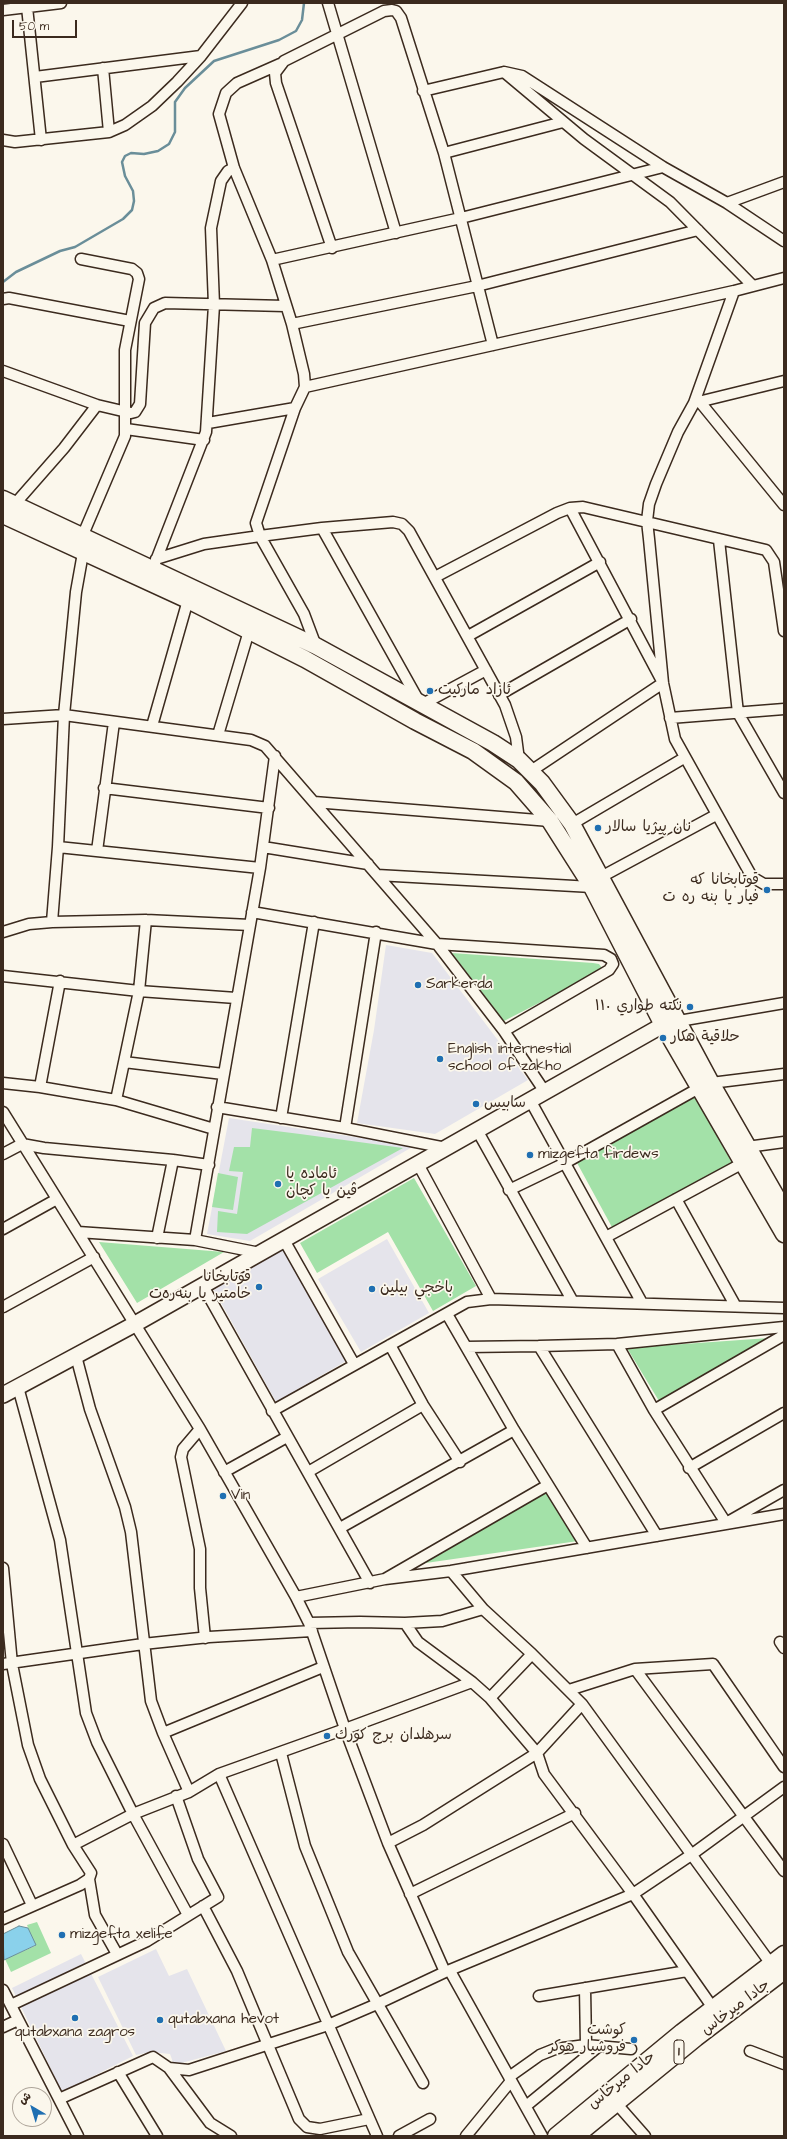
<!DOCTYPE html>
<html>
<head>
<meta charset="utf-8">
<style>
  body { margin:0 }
  #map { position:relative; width:787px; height:2139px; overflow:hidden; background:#fbf7ec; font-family:"Architects Daughter","Playpen Sans Arabic",sans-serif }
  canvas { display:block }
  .frame { position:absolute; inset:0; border:4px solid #3b2a1e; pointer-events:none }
  .north { position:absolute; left:12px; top:2087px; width:40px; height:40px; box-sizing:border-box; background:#fbf7ec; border:1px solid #aea59a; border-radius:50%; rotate:322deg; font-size:11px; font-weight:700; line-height:16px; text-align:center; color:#3b2a1e }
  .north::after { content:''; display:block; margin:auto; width:14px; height:18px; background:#1f6fb2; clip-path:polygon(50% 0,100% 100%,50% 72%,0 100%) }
  .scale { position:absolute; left:12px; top:20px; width:65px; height:18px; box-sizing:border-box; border:2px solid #3b2a1e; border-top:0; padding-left:5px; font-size:12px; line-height:14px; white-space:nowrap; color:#3b2a1e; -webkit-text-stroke:3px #fbf7ec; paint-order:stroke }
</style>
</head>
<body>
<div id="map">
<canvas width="787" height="2139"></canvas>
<div class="frame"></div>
<div class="north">ش</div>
<div class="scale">50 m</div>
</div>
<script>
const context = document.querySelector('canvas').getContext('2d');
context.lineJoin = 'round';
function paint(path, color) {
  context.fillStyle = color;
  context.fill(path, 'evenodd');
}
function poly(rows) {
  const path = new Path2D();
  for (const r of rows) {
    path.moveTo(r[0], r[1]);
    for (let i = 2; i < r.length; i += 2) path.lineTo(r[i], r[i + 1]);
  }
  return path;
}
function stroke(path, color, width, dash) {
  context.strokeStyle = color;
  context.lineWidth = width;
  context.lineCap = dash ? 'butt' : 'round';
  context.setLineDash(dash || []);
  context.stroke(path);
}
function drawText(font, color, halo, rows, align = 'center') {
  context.font = font + ' "Architects Daughter","Playpen Sans Arabic",sans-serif';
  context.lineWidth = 3.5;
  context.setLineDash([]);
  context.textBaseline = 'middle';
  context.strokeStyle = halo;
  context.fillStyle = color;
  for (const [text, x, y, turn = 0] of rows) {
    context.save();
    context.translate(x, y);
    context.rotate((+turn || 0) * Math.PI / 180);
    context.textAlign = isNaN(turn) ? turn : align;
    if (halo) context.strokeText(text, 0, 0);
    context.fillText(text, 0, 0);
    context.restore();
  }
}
paint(poly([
  [386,945,432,953,528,1080,435,1134,357,1123,374,1030],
  [229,1118,414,1146,250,1241,207,1234],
  [387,1239,429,1313,361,1352,318,1279],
  [283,1247,346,1361,276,1402,214,1290],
  [156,1949,169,1976,187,1969,226,2051,174,2065,170,2054,151,2052,136,2055,98,1977],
  [81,1954,133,2056,62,2092,12,1988]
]), '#e5e4eb');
paint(poly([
  [452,953,593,963,599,964,602,968,597,973,504,1021],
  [694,1095,732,1163,613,1229,576,1161],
  [252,1128,300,1134,403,1148,247,1234,217,1232,218,1211,237,1214,243,1172,229,1171,234,1147,250,1147],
  [218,1173,238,1177,233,1210,212,1207],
  [414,1178,476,1286,433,1311,388,1232,317,1273,300,1243],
  [99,1242,224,1252,137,1303],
  [769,1338,659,1401,627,1348],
  [548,1491,578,1541,419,1564],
  [37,1922,51,1953,11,1972,5,1959,35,1946,27,1925]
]), '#a3e1a8');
const water = poly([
  [19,1926,28,1928,36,1945,4,1960,3,1934,19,1926]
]);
paint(water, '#8ad1eb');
stroke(water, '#6a8e99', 1);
stroke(poly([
  [3,282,16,272,60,251,75,247,123,219,132,210,134,201,133,191,125,176,122,162,125,156,131,153,144,154,158,151,169,144,175,132,175,102,185,88,214,61,279,40,296,31,302,20,304,3]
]), '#6a8e99', 2.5);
const street = poly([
  [328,3,396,233],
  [27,7,41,140],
  [3,10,61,3],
  [280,64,237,83,226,93,219,114,234,168,272,260,292,324,304,374,305,387,295,408,256,523,260,536,304,614,316,646],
  [103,68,109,132],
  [504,72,584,139,670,202,752,285],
  [35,77,201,56],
  [423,91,504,72,522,76,663,167,727,203,784,241],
  [3,140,15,142,109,132,125,125,152,106,177,82,201,56,242,3],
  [444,153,563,122],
  [727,203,784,182],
  [332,248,276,83,275,73,284,61,384,11,392,10,396,11,401,18,444,153,493,345],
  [81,259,132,269,137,273,139,279,125,350,125,436,82,537],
  [272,260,461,218,663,167],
  [734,291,694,403,678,432,656,484,649,504,647,521,649,539,663,683,675,739,752,877,764,884,784,884],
  [3,299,9,298,130,321],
  [292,324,477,286,698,230],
  [3,371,97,405,131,413,135,412,140,404,145,323,154,308,165,303,285,306],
  [305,387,734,291,784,278],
  [700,402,784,505],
  [694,403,784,381],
  [208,423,295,408],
  [126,429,204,440],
  [14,505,64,448,97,405],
  [322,528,421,705,486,670],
  [719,540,738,713,784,793],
  [156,559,204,544,260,536,322,528,393,522,402,524,409,531,505,705,516,737,519,760],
  [155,563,206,432,214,305,211,228,221,181,228,171,234,168],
  [435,577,557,513,570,508,583,507,766,550,774,562,784,631],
  [468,636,600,562],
  [499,695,631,619],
  [670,718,784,709],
  [3,719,64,715,251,740,265,746,437,944,504,1031,545,1092],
  [152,726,188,600],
  [218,735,249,631],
  [531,771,663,683,570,508],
  [104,788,269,808],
  [314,802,550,821],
  [572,824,684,758],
  [58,847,260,868],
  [263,847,368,864],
  [97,851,114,722],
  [377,875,592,887],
  [601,877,716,815],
  [252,912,437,944,604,955,611,959,613,964,609,970,504,1031],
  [52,922,58,847,64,715,76,592,83,553],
  [3,932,29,924,52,922,146,920,250,925],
  [3,976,139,991,236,998],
  [673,1022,784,1003],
  [124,1062,223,1074],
  [3,1083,40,1087,116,1100,214,1129],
  [711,1083,784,1074],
  [40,1087,60,981],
  [116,1100,139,991,146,920],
  [530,1100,642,1303],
  [217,1107,345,1128,446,1148],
  [3,1112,200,1429,296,1597,309,1623,345,1729,472,1682],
  [281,1118,314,922],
  [345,1128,376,932],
  [477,1130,572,1300],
  [747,1147,784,1142],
  [3,1154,22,1144,44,1148,173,1160,209,1165],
  [509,1190,565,1163,699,1088],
  [676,1199,735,1305],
  [3,1229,57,1199],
  [78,1232,195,1240,260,1253],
  [606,1237,743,1163],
  [157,1238,173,1160],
  [195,1240,260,868,275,756],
  [284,1240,354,1364],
  [203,1286,370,1583],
  [491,1299,784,1308],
  [3,1307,94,1257],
  [447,1314,514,1430,587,1548],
  [617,1344,654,1410,726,1523,784,1490],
  [390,1345,423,1405,460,1462],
  [539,1346,617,1344,784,1327],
  [466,1347,539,1346,657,1536],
  [76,1356,90,1409,125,1507,131,1532,151,1701,163,1733,189,1792],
  [18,1387,60,1540,86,1713,97,1742,133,1814,188,1915],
  [654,1410,784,1335],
  [272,1411,467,1302,491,1299,418,1164],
  [200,1429,183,1449,181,1457,200,1549,200,1588,205,1638],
  [689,1468,784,1413],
  [224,1472,287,1437],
  [308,1472,423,1405],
  [340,1528,514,1430],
  [3,1568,12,1664,28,1745,40,1779,73,1845,91,1873,89,1879,80,1885,3,1919],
  [451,1571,483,1609,532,1654,582,1704,771,1964],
  [385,1579,451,1571,784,1514],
  [296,1597,385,1579,548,1485],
  [483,1609,442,1621,405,1623,418,1642,472,1682,490,1698,537,1753,544,1774,633,1894,713,2008],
  [309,1623,360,1622,405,1623],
  [780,1642,784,1648],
  [3,1664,143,1644,209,1637,312,1631],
  [635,1669,784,1871],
  [569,1690,635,1669,713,1664,784,1767],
  [490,1698,532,1654],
  [163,1733,323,1667],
  [281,1753,305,1846,348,1952,423,2083],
  [219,1774,377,2136],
  [388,1843,423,1825,537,1753,582,1704],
  [3,1844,32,1905],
  [73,1845,133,1814,189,1792,219,1774,345,1729,388,1843,445,1972],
  [89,1879,95,1915,117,1954],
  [410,1894,575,1813],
  [203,1906,237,1971,299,2119,307,2127,320,2129,369,2119],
  [450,1971,542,2136],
  [585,1988,586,2045],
  [3,1990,78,2136],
  [539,1996,687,1971],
  [11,2005,147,1941,218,1897,198,1859,176,1796],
  [3,2027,18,2020],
  [750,2051,784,2064],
  [169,2068,210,2123,231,2136],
  [118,2072,157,2136],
  [509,2077,540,2055,555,2049,586,2045,631,2049],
  [59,2099,153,2057,169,2068,189,2070,328,2025,377,2004,445,1972,633,1894,691,1855,784,1787],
  [616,2103,645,2136],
  [526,2106,598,2047],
  [399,2136,430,2119],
  [466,2136,511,2081]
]);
const secondary = poly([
  [3,1395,135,1324,663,1025]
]);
const primary = poly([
  [3,499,316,646,493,743,519,760,542,783,572,824,711,1083,784,1210],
  [3,515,188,600,305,659,415,721,473,751,516,782,550,821,592,887,663,1025,784,1234],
  [556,2136,682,2032,784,1954],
  [576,2136,696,2038,784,1971]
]);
stroke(street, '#3b2a1e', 13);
stroke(secondary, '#3b2a1e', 18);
stroke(primary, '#3b2a1e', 19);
stroke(street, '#fbf7ec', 10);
stroke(secondary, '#fbf7ec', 15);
stroke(primary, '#fbf7ec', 16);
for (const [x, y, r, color] of [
  [430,691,4,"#1f6fb2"],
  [598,828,4,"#1f6fb2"],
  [767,890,4,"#1f6fb2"],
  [418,985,4,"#1f6fb2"],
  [690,1007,4,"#1f6fb2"],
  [663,1038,4,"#1f6fb2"],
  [440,1059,4,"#1f6fb2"],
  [476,1104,4,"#1f6fb2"],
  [530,1155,4,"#1f6fb2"],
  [278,1184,4,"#1f6fb2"],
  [259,1287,4,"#1f6fb2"],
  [372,1289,4,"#1f6fb2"],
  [223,1496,4,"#1f6fb2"],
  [327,1736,4,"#1f6fb2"],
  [62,1935,4,"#1f6fb2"],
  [75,2018,4,"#1f6fb2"],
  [160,2020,4,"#1f6fb2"],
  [634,2040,4,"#1f6fb2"]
]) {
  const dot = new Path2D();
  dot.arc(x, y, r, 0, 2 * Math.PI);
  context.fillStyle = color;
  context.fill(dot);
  stroke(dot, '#fbf7ec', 1.5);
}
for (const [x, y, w] of [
  [679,2052,10]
]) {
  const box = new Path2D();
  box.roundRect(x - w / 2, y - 12, w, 24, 3);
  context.fillStyle = '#fbf7ec';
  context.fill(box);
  stroke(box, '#3b2a1e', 1);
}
drawText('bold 14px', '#3b2a1e', null, [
  ["1",679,2052]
]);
drawText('15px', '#3b2a1e', '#fbf7ec', [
  ["ئازاد ماركيت",438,691],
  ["نان پيژيا سالار",606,828],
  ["قوتابخانا كه",759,881,"right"],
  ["فيار يا بنه ره ت",759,898,"right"],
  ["Sarkerda",426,985],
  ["نكته طواري ١١٠",682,1007,"right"],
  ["حلاقية هكار",671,1038],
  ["English internestial",448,1050],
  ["school of zakho",448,1067],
  ["سابيس",484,1104],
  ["mizgefta firdews",538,1155],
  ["ئاماده یا",286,1175],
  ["ڤین یا کچان",286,1192],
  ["قوتابخانا",251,1278,"right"],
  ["خامتیر یا بنەرەت",251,1295,"right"],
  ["باخجي بيلين",380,1289],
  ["Vin",231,1496],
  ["سرهلدان برج كورك",335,1736],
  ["mizgefta xelife",70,1935],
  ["qutabxana hevot",168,2020],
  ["كوشت",626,2031,"right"],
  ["فروشيار هوكر",626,2048,"right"],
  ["qutabxana zagros",75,2033,"center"]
], 'left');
drawText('15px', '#3b2a1e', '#fbf7ec', [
  ["جادا ميرخاس",736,2008,-37],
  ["حادا ميرخاس",622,2081,-39]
]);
</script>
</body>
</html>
